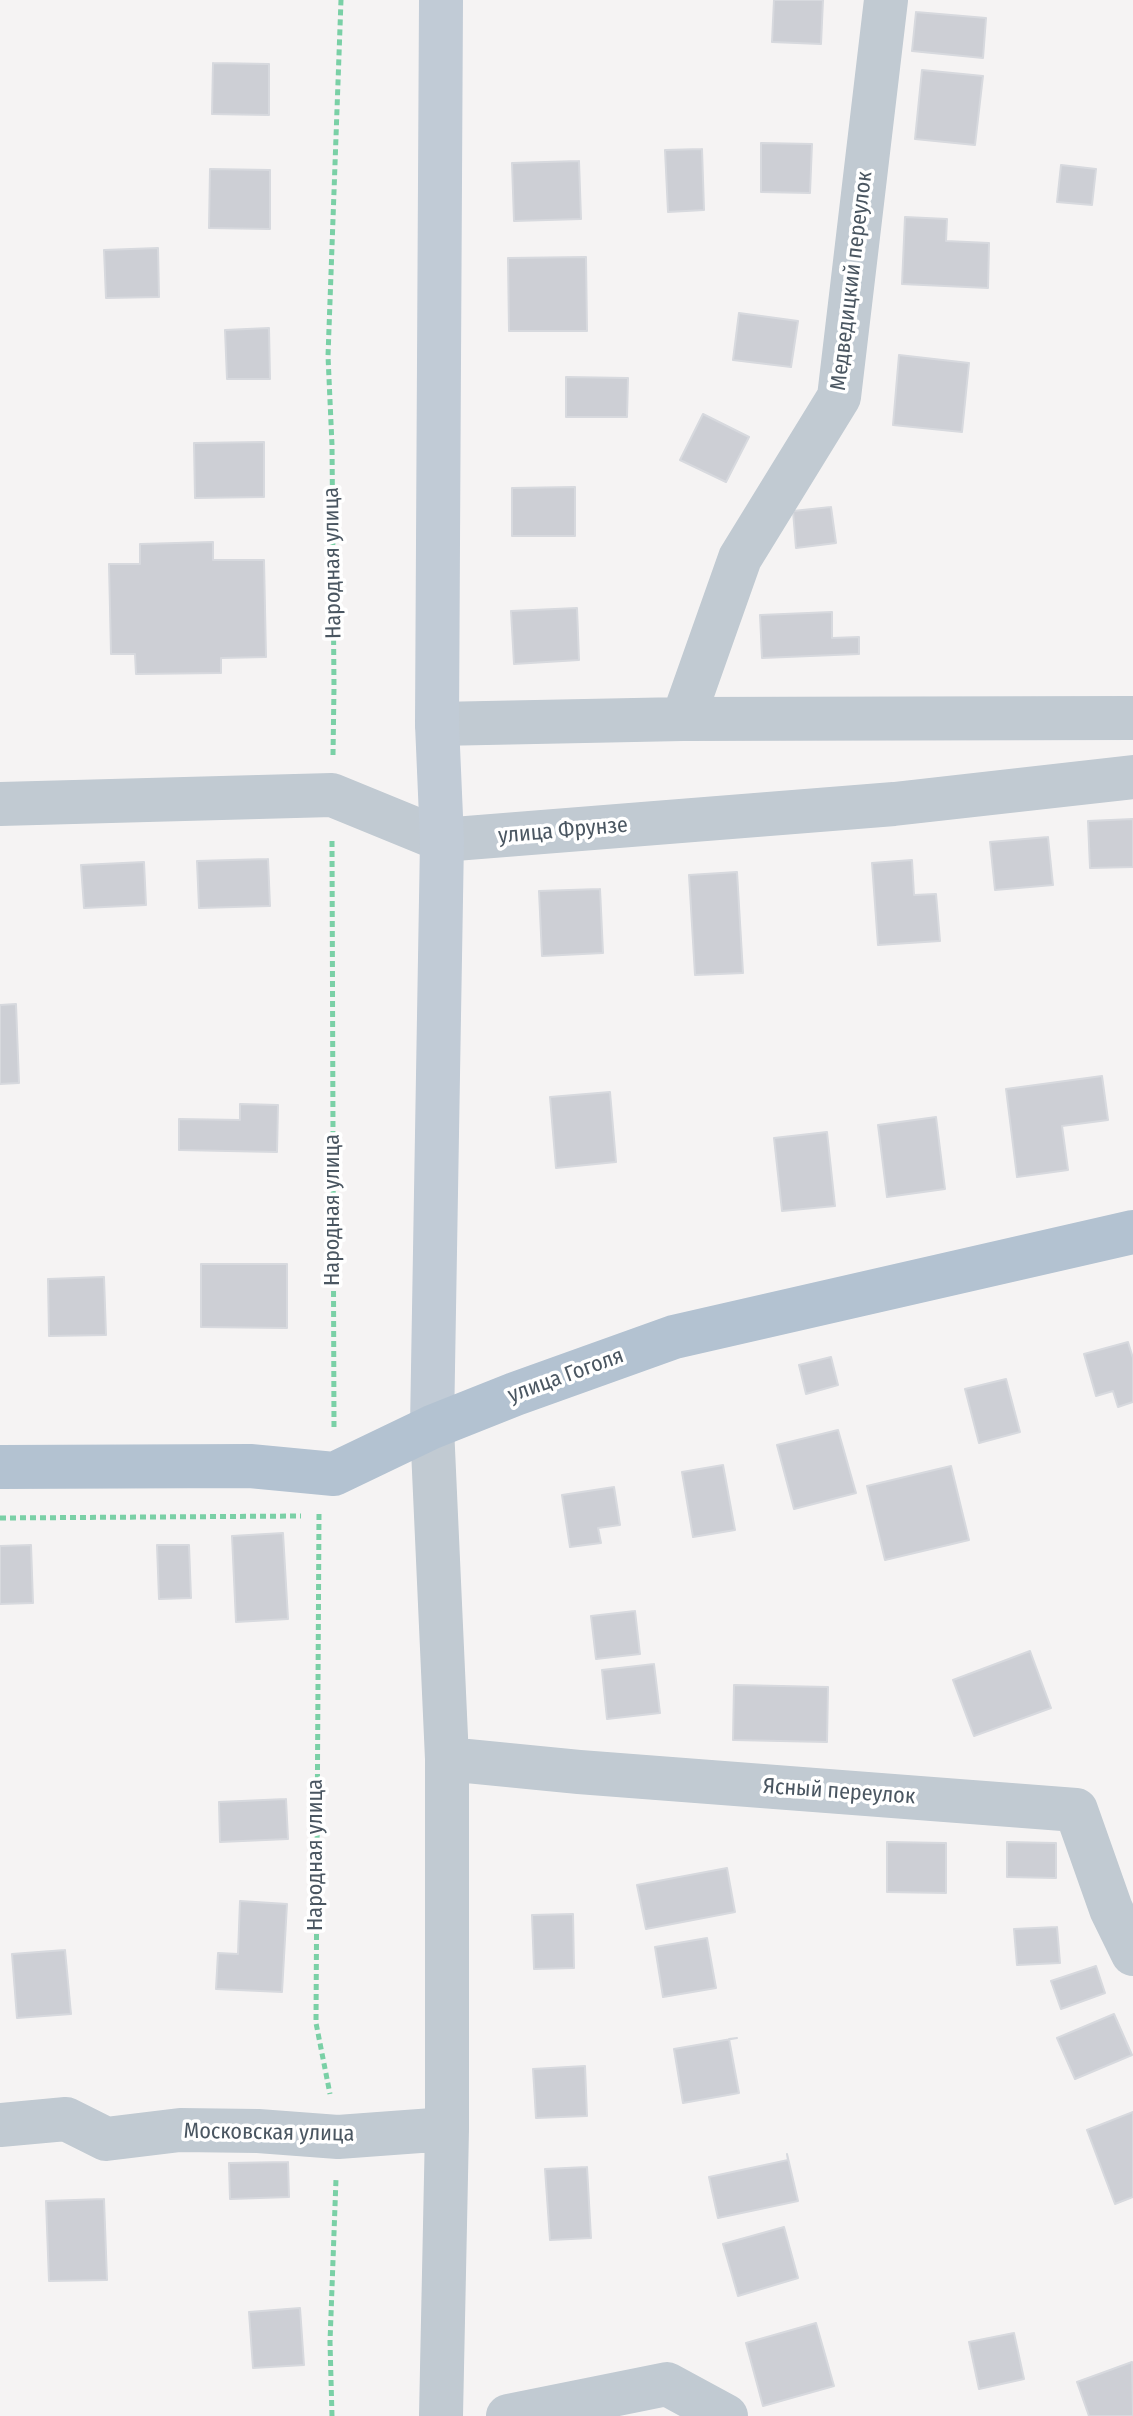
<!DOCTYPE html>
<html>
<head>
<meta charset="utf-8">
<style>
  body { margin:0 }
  canvas { display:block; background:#f5f3f3 }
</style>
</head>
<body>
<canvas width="1133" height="2416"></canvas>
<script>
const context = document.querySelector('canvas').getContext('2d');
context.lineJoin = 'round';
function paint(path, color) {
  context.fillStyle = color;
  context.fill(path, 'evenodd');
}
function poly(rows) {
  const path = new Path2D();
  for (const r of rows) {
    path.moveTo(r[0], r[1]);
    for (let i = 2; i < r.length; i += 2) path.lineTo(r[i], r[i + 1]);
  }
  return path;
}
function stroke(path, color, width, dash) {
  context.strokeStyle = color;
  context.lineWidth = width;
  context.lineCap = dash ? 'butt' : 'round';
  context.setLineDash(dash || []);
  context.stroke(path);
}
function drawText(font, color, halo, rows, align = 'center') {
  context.font = font + ' "Fira Sans Condensed",sans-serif';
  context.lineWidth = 7;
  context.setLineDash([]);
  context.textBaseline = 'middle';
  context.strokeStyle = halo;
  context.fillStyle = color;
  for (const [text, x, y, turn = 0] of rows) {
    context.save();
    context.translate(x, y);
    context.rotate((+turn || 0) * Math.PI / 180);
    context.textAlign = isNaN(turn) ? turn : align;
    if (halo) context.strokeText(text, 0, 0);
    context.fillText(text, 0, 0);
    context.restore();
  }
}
const building = poly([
  [774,0,823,0,821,44,772,42,774,0],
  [916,12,986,18,983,58,912,51,916,12],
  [213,63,269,64,269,115,212,114,213,63],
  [922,70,983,76,975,145,915,139,922,70],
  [761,143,812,144,810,193,761,192,761,143],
  [702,149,704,210,668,212,665,150,702,149],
  [579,161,581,219,514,221,512,163,579,161],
  [1061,165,1096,169,1092,205,1057,202,1061,165],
  [210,169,270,170,270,229,209,228,210,169],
  [905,217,947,219,946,241,989,243,988,288,902,284,905,217],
  [158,248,159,297,106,298,104,250,158,248],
  [586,257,587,331,509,331,508,258,586,257],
  [739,313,798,321,791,367,733,360,739,313],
  [269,328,270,379,227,379,225,330,269,328],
  [899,355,969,363,962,432,893,425,899,355],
  [566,377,628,378,627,417,566,417,566,377],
  [703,414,749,437,726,482,680,460,703,414],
  [264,442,264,497,195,498,194,443,264,442],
  [575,487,575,536,512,536,512,488,575,487],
  [831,507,836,543,796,548,793,511,831,507],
  [213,542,213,560,264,560,266,657,221,658,221,673,136,674,135,654,111,654,109,564,140,564,140,544,213,542],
  [577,608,579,660,514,664,511,611,577,608],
  [832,612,832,638,859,637,859,654,762,658,760,615,832,612],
  [1133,819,1133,867,1090,868,1088,821,1133,819],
  [1048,837,1053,885,995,890,990,842,1048,837],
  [268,859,270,906,199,908,197,861,268,859],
  [912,860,914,895,936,894,940,941,878,945,872,863,912,860],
  [144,862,146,905,84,908,81,865,144,862],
  [737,872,743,973,695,975,689,875,737,872],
  [600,889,603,953,542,956,539,891,600,889],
  [16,1004,19,1083,0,1084,0,1005,16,1004],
  [1102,1076,1108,1120,1062,1126,1068,1170,1017,1177,1006,1089,1102,1076],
  [610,1092,616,1162,556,1168,550,1097,610,1092],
  [240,1104,278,1105,277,1152,179,1150,179,1119,240,1120,240,1104],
  [936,1117,945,1189,887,1197,878,1125,936,1117],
  [827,1132,835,1206,782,1211,774,1138,827,1132],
  [201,1264,287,1264,287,1328,201,1327,201,1264],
  [104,1277,106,1335,49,1336,48,1279,104,1277],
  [1128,1342,1133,1358,1133,1402,1118,1407,1113,1391,1096,1396,1084,1354,1128,1342],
  [831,1357,838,1385,806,1394,799,1365,831,1357],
  [1006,1379,1020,1432,979,1443,965,1389,1006,1379],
  [838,1430,856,1493,794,1509,777,1445,838,1430],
  [723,1465,735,1530,693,1537,682,1472,723,1465],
  [951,1466,969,1540,885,1560,867,1486,951,1466],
  [614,1487,620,1525,598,1528,601,1543,570,1547,562,1495,614,1487],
  [283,1533,288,1619,236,1622,232,1536,283,1533],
  [31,1545,33,1603,0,1604,0,1546,31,1545],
  [157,1545,189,1545,191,1598,159,1599,157,1545],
  [635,1611,640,1654,596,1659,591,1616,635,1611],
  [1030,1651,1051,1708,974,1736,953,1680,1030,1651],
  [654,1664,660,1713,607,1719,602,1670,654,1664],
  [734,1685,828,1687,827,1742,733,1740,734,1685],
  [286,1799,288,1839,220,1842,219,1802,286,1799],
  [887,1842,946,1843,946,1893,887,1892,887,1842],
  [1007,1842,1056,1843,1056,1878,1007,1877,1007,1842],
  [727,1868,735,1912,646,1929,637,1885,727,1868],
  [240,1901,287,1904,282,1992,216,1989,218,1953,238,1954,240,1901],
  [573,1914,574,1968,534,1969,532,1915,573,1914],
  [1057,1927,1060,1963,1017,1965,1014,1929,1057,1927],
  [707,1938,716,1988,663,1997,655,1947,707,1938],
  [65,1950,71,2014,17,2018,12,1954,65,1950],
  [1096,1966,1105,1993,1061,2009,1051,1981,1096,1966],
  [1114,2014,1132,2055,1075,2079,1057,2038,1114,2014],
  [737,2038,729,2039,739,2093,683,2103,674,2049,737,2038],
  [585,2066,587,2116,536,2118,533,2069,585,2066],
  [1133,2112,1133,2197,1115,2204,1087,2130,1133,2112],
  [787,2154,798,2201,718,2218,709,2177,788,2160,787,2154],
  [288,2162,289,2197,230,2199,229,2163,288,2162],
  [587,2167,591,2238,550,2240,545,2169,587,2167],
  [104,2199,107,2280,49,2281,46,2201,104,2199],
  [784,2227,798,2278,738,2296,723,2244,784,2227],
  [300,2308,304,2365,253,2368,249,2312,300,2308],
  [816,2323,834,2386,763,2406,746,2343,816,2323],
  [1014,2333,1024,2379,979,2389,969,2342,1014,2333],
  [1132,2362,1133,2416,1089,2416,1077,2382,1132,2362]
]);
paint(building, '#cdcfd5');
stroke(building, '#d7d9de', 2);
stroke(poly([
  [333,755,334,687,332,445,328,356,341,0],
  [332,841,334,1427],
  [319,1514,316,2023,330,2094],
  [0,1518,301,1516],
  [332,2416,330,2342,336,2179]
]), '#7ad0a6', 5, [6, 4]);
stroke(poly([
  [683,719,740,558,839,397,886,0],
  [437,724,683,719,1133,718],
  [0,804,332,795,442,840,894,804,1133,777],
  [432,1427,447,1759,447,2129,441,2416],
  [447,1759,579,1772,1076,1810,1111,1909,1133,1954],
  [0,2125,66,2119,106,2139,180,2130,258,2131,338,2137,447,2129],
  [508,2416,667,2384,726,2416]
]), '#c1cad2', 44);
stroke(poly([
  [432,1427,442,840,437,724,441,0]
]), '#c1cbd6', 44);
stroke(poly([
  [0,1467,250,1466,334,1474,432,1427,515,1394,674,1337,1133,1232]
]), '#b3c2d1', 44);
drawText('22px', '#4a5661', '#fff', [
  ["Медведицкий переулок",852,281,-83],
  ["Народная улица",333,563,-91],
  ["улица Фрунзе",563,831,-5],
  ["Народная улица",333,1210,-90],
  ["улица Гоголя",566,1376,-20],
  ["Ясный переулок",839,1792,4],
  ["Народная улица",316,1855,-90],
  ["Московская улица",269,2133,1]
]);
</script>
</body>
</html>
